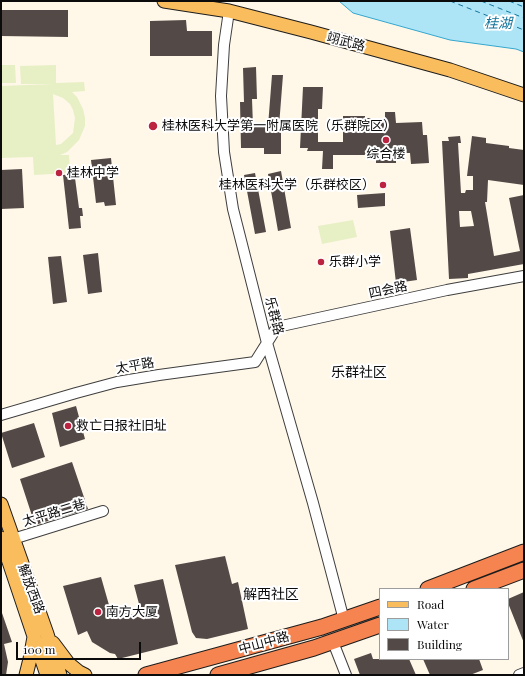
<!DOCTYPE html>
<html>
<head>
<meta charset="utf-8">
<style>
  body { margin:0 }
  #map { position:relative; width:525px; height:676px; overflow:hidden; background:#fff7e8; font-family:"Playfair Display",serif }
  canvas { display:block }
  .frame { position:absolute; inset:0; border:2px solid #0b0b0b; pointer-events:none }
  .legend { position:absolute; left:379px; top:588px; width:130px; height:72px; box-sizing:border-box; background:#fff; border:1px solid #9d9d9d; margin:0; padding:5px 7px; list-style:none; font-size:12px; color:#0b0b0b }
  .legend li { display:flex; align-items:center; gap:8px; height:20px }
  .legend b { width:20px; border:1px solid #9d9d9d }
  .scale { position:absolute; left:16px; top:642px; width:125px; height:18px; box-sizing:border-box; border:2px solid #0b0b0b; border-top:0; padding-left:5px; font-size:12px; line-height:14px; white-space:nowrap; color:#0b0b0b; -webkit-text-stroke:3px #fff; paint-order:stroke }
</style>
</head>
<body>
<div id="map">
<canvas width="525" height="676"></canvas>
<div class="frame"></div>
<ul class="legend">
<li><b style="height:5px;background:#fabd5d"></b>Road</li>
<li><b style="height:11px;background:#ade5f6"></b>Water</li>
<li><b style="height:11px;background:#534a47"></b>Building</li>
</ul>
<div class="scale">100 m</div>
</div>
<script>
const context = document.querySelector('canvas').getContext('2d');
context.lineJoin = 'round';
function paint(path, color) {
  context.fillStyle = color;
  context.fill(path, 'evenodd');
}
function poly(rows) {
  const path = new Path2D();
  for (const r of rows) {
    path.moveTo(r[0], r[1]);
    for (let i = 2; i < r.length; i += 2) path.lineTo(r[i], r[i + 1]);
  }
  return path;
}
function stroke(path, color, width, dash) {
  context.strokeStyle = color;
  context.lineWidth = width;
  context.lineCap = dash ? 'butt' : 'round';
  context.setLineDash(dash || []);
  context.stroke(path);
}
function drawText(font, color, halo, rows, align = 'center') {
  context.font = font + ' "Playfair Display","Noto Sans SC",serif';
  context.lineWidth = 4;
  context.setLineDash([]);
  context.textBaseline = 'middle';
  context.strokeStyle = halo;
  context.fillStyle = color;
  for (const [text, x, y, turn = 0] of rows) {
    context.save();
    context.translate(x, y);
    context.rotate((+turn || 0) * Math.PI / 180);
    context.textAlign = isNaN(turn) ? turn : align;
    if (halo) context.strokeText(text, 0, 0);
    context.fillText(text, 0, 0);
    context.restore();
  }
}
paint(poly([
  [1,65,15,65,16,83,1,83],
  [56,65,56,83,84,82,85,91,72,92,77,97,83,109,85,118,85,126,79,140,67,152,60,155,69,155,70,173,34,175,33,157,1,158,1,86,53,84,21,84,20,66],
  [53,94,63,98,70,104,73,110,75,118,73,133,61,144,56,145],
  [353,220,357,237,322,244,318,226]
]), '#e7f0c5');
const water = poly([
  [339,1,524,1,524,52,516,49,450,40,353,13,339,1]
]);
paint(water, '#ade5f6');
stroke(water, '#34a6ce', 1);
stroke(poly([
  [450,1,524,30],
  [481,1,524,18],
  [509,1,524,7]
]), '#14749c', 1, [5, 4]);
paint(poly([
  [1,10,68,10,68,37,1,36],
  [186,20,187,31,212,31,212,56,150,56,150,21],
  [256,67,257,99,252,99,253,126,268,126,272,75,283,75,279,126,281,126,281,154,264,154,264,148,241,148,240,102,244,102,243,68],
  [303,87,323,87,322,109,318,109,318,142,343,142,343,116,365,116,365,118,385,118,385,112,395,112,396,123,422,122,423,135,427,135,429,163,411,164,410,153,396,153,396,163,376,163,376,155,333,155,333,169,322,169,323,151,307,151,308,148,300,148],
  [460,136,461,143,458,143,461,193,465,193,466,190,473,190,473,176,467,176,472,136,486,138,486,143,509,146,509,148,524,150,524,185,488,180,487,202,485,202,494,256,520,251,509,198,524,195,524,264,468,274,468,278,449,279,442,141,449,141,448,137],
  [459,211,471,211,474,226,460,227],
  [111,158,116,205,105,206,104,202,96,203,91,160],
  [22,169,24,208,1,209,1,170],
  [281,171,291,228,278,231,268,174],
  [255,173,266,232,255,234,244,175],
  [71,174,72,178,75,178,79,208,82,208,83,216,80,216,81,228,69,229,63,175],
  [385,193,385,206,358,208,357,195],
  [410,228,417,280,396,283,390,231],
  [98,253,102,292,88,294,83,255],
  [61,256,67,302,53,304,48,257],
  [76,406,85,439,60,447,52,413],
  [34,423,45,457,12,468,1,433],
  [72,462,88,509,35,525,20,479],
  [225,556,232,584,238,582,248,629,207,639,196,638,192,632,175,565],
  [101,577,109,605,143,619,134,585,163,579,178,644,118,659,115,654,110,653,92,642,87,631,78,635,63,586],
  [524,592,524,643,508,603,508,599],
  [2,613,12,642,4,644,8,662,6,675,1,675],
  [371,653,373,659,409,659,416,675,360,675,354,659],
  [423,659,479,659,483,670,470,675,430,675]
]), '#534a47');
const minor = poly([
  [229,11,224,45,221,96,224,152,233,209,267,343,313,503,344,620],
  [1,415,76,393,117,382,159,375,255,362,277,327,447,290,524,276],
  [13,539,103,511],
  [333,642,346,675],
  [519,675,524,673]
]);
const major = poly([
  [164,1,229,11,311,32,450,70,524,95],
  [1,504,47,634,60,675],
  [1,538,47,675],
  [53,643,68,663,79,672,85,675],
  [26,675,30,659,34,637]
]);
const highway = poly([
  [428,589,524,552],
  [474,589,524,570],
  [146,675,322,627,380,607],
  [218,675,314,648,380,625]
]);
stroke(minor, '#3e3e3e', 12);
stroke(major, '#1c1c1c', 15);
stroke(highway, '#1c1c1c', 17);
stroke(minor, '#fff', 10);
stroke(major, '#fabd5d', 13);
stroke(highway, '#f68450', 15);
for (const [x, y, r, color] of [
  [153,126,5,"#bb2340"],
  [386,140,4,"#bb2340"],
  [59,173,4,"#bb2340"],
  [383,185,4,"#bb2340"],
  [321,262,4,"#bb2340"],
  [68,426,4,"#bb2340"],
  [98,612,4,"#bb2340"]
]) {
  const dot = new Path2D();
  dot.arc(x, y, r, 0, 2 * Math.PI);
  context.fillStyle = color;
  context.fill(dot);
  stroke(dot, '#fff', 1.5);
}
drawText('13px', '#0b0b0b', '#fff', [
  ["翊武路",346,42,15],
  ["四会路",388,290,-12],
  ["乐群路",274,316,76],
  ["太平路",135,366,-10],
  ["太平路二巷",54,513,-17],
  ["解放西路",31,589,70],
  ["中山中路",264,643,-15]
]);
drawText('13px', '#0b0b0b', '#fff', [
  ["桂林医科大学第一附属医院（乐群院区）",162,126],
  ["综合楼",386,154,"center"],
  ["桂林中学",67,173],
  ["桂林医科大学（乐群校区）",375,185,"right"],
  ["乐群小学",329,262],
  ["救亡日报社旧址",76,426],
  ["南方大厦",106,612]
], 'left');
drawText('italic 14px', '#14749c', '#fff', [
  ["桂湖",498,24]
]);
drawText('14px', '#0b0b0b', '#fff', [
  ["乐群社区",359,373],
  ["解西社区",271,595]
]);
</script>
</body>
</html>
